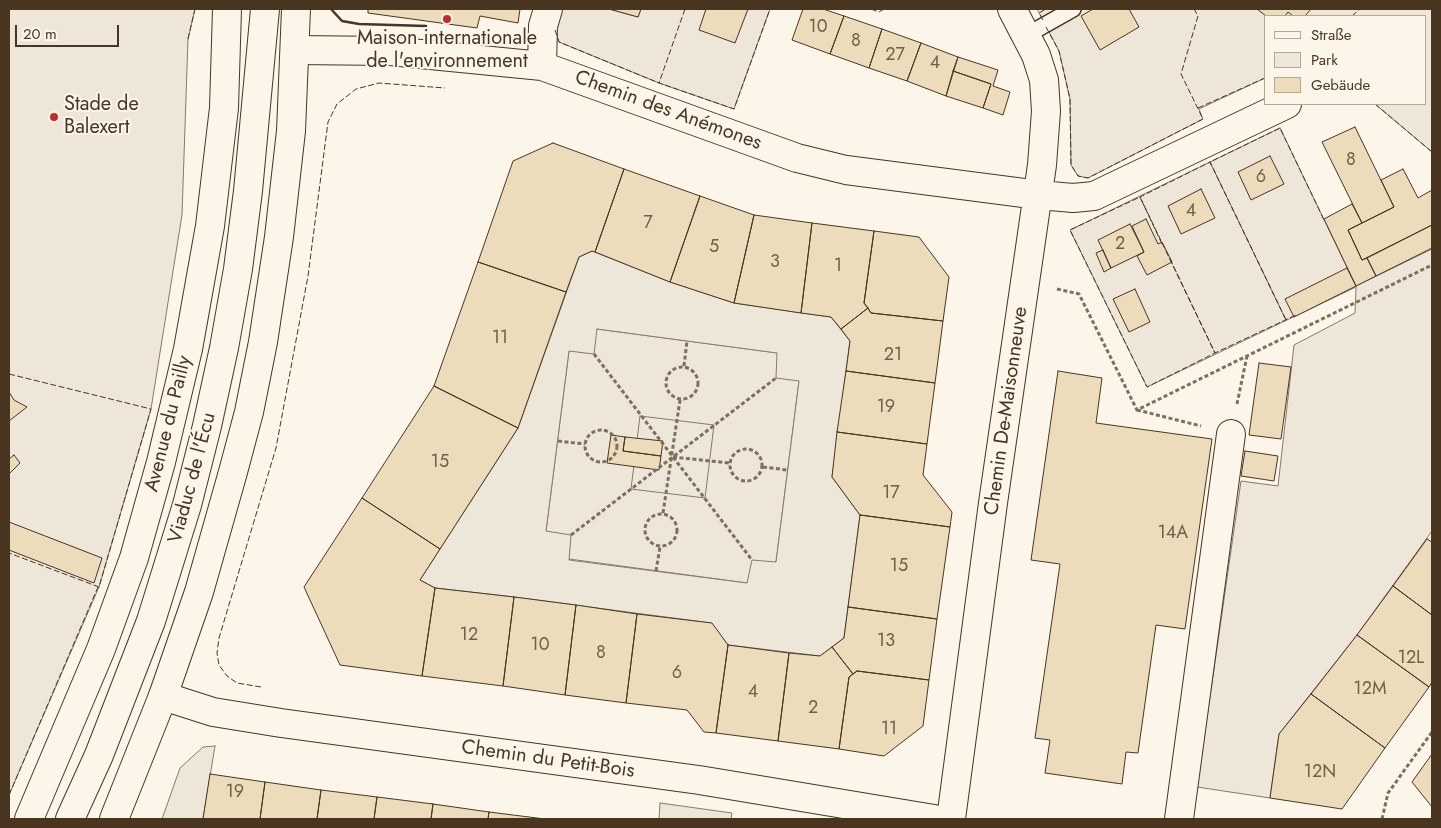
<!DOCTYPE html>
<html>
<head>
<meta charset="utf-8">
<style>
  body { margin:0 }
  #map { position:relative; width:1441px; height:828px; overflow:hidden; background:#fbf6e9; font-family:Jost,sans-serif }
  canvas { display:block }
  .frame { position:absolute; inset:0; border:10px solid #4a3520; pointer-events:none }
  .legend { position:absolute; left:1264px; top:15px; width:162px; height:90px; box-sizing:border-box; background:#fbf6e9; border:1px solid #b4a999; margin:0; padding:6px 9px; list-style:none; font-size:15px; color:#4a3520 }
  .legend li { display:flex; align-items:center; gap:10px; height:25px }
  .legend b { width:25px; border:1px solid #b4a999 }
  .scale { position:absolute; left:15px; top:25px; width:104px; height:22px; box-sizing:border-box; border:2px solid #4a3520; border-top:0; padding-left:6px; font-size:15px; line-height:18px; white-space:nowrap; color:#4a3520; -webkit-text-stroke:4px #fbf6e9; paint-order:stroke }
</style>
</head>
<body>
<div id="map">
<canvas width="1441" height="828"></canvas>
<div class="frame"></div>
<ul class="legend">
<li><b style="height:6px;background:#fbf6e9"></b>Straße</li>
<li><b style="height:14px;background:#ede6d9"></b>Park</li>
<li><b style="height:14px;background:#ecdcbc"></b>Gebäude</li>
</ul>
<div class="scale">20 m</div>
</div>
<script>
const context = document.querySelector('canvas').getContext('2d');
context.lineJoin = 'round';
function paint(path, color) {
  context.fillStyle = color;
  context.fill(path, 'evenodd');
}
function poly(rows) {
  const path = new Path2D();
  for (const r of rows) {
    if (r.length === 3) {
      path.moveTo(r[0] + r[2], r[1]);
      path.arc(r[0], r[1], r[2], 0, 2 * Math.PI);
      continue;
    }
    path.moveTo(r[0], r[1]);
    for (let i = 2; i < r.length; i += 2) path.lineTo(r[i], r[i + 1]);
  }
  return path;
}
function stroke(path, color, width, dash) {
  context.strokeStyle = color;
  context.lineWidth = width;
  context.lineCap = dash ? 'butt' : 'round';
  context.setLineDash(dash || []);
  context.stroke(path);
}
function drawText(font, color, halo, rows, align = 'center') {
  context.font = font + ' Jost,sans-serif';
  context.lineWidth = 4;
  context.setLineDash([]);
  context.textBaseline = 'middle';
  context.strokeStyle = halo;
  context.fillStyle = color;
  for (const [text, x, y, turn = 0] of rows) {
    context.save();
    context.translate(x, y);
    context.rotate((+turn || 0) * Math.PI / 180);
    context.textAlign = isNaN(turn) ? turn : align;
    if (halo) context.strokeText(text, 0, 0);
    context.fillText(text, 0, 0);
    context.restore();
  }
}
const green = poly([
  [9,9,195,9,188,39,182,215,151,409,99,587,9,795,9,9],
  [561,9,609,9,638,17,641,9,770,9,734,109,659,83,559,42,554,28,561,9],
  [1037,9,1432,9,1432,152,1375,104,1425,104,1425,16,1265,16,1265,78,1199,109,1203,119,1088,178,1078,176,1071,165,1070,99,1059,51,1037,9],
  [1280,128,1356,286,1432,249,1432,531,1357,635,1279,734,1270,798,1197,787,1241,481,1278,486,1294,345,1355,313,1356,287,1147,387,1070,230,1280,128],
  [597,329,778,353,799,381,776,562,747,583,569,559,546,531,569,351,597,329],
  [215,746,203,819,162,819,180,768,203,747,215,746]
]);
paint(green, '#ede6d9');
stroke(green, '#887966', 1);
const parking = poly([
  [592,251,670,282,734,303,831,317,850,341,832,477,860,515,844,638,820,656,728,645,711,623,514,597,435,588,420,580,518,428,579,257,592,251],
  [597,329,777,353,776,378,799,381,776,562,752,560,747,583,569,560,571,535,546,531,569,351,594,354,597,329],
  [640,416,714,425,705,498,631,489,640,416],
  [660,803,732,813,731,819,659,819,660,803]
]);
paint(parking, '#ede7d9');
stroke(parking, '#887966', 1);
const building = poly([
  [368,9,520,9,518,23,480,16,477,28,368,13,368,9],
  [609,9,641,9,638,17,609,9],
  [706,9,748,9,735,43,699,30,706,9],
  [803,9,823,9,844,16,830,54,792,40,803,9],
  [1093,9,1129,9,1139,27,1100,50,1081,16,1093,9],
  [1257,9,1311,9,1305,16,1293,16,1288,12,1285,16,1266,16,1257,9],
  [844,16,882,29,869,68,830,54,844,16],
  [882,29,921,43,907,81,869,68,882,29],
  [921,43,958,57,946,96,907,81,921,43],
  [958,57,998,70,993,86,1010,92,1003,115,983,108,991,84,953,71,958,57],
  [953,71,991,84,983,108,946,96,953,71],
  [1355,127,1394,207,1362,223,1322,142,1355,127],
  [553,143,624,169,595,252,592,251,579,257,566,292,478,262,513,161,553,143],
  [1270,156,1284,184,1251,200,1238,172,1270,156],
  [624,169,700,196,670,282,595,252,624,169],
  [1403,169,1418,198,1432,190,1432,225,1362,260,1348,230,1394,207,1381,180,1403,169],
  [1201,189,1215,218,1181,234,1168,206,1201,189],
  [700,196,754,215,734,303,670,282,700,196],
  [1352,204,1362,223,1348,230,1362,260,1367,258,1376,276,1356,286,1324,219,1352,204],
  [754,215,812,223,801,313,734,303,754,215],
  [1146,219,1158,244,1162,242,1172,262,1147,275,1137,256,1144,252,1132,226,1146,219],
  [812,223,874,231,864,303,868,308,841,329,831,317,801,313,812,223],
  [1130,224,1144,252,1111,268,1098,240,1130,224],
  [1432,225,1432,248,1376,276,1367,258,1432,225],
  [874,231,919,237,949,277,943,321,871,313,864,303,874,231],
  [1103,250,1111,268,1104,272,1096,253,1103,250],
  [478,262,566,292,518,428,434,386,478,262],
  [1347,268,1356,286,1294,317,1285,299,1347,268],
  [1135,289,1150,322,1129,332,1113,299,1135,289],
  [868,308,871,313,943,321,935,383,846,371,850,341,841,329,868,308],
  [1259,363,1291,367,1281,439,1249,435,1259,363],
  [846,371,935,383,927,444,837,432,846,371],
  [1058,371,1102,378,1096,423,1212,439,1185,629,1156,625,1138,753,1126,752,1122,784,1045,773,1050,740,1035,738,1060,564,1031,560,1058,371],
  [434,386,518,428,440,549,362,498,434,386],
  [9,392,14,400,27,407,9,421,9,392],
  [837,432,927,444,923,475,952,512,950,527,860,515,832,477,837,432],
  [611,435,625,437,623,451,661,456,659,470,607,463,611,435],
  [625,437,663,441,661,456,623,451,625,437],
  [1245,451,1278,456,1274,481,1241,476,1245,451],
  [14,455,20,463,9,474,9,459,14,455],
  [362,498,440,549,420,580,435,588,422,676,340,665,304,587,362,498],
  [860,515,950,527,937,619,848,607,860,515],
  [9,522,102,558,94,583,9,550,9,522],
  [1427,539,1432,542,1432,615,1393,586,1427,539],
  [1393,586,1432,615,1432,682,1429,687,1357,635,1393,586],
  [435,588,514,597,503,686,422,676,435,588],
  [514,597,576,605,565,695,503,686,514,597],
  [576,605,637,614,626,703,565,695,576,605],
  [848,607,937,619,929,680,857,671,853,674,832,647,844,638,848,607],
  [637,614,712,623,728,645,716,733,704,732,687,710,626,703,637,614],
  [1357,635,1429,687,1385,748,1311,694,1357,635],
  [728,645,789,653,778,741,716,733,728,645],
  [832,647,853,674,849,677,839,749,778,741,789,653,820,656,832,647],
  [857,671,929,680,923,726,884,756,839,749,849,677,857,671],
  [1311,694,1385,748,1342,809,1270,798,1279,734,1311,694],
  [1432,754,1432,807,1412,782,1432,754],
  [210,774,265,782,260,819,203,819,210,774],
  [265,782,321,790,317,819,260,819,265,782],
  [321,790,377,797,374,819,317,819,321,790],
  [377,797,433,804,431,819,374,819,377,797],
  [433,804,489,812,488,819,431,819,433,804],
  [489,812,545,819,488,819,489,812]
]);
paint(building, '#ecdcbc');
stroke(building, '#4a3520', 1);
const lane = poly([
  [1027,35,1073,9]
]);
const street = poly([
  [295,50,390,51,542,66,797,158,846,170,1039,195,1073,198,1094,196,1287,104],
  [542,66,543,26,548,9],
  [163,696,213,712,281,723,699,780,934,819],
  [951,819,993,503,1042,165,1046,111,1044,80,1036,55,1012,9],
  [1179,819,1231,434]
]);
const primary = poly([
  [29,819,101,649,134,558,161,462,188,349,210,226,224,108,227,9],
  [70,819,99,755,151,621,187,505,207,426,224,348,238,269,248,191,265,9],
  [114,819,163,696,199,592,233,472,249,412,263,342,279,237,291,131,296,9]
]);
stroke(lane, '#4a3520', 18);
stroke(street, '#4a3520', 30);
stroke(primary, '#4a3520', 30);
stroke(poly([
  [1057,289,1079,294,1137,410,1432,265],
  [594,354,752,560],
  [684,366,687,341],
  [682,383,16],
  [1237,404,1247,356],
  [1137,410,1201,426],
  [601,446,16],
  [558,441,585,444],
  [746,465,16],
  [673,457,729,463],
  [763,467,787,470],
  [663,513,680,400],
  [661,530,16],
  [571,535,776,378],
  [656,571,660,547],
  [1382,819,1388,793,1432,732]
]), '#7f6f5c', 3, [4, 2.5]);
stroke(lane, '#fbf6e9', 15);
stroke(street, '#fbf6e9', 28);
stroke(primary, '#fbf6e9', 28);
stroke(poly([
  [685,9,659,83,734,109,770,9],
  [871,9,879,12,884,9],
  [1352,16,1360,9],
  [1043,20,1039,13,1046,9],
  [1046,27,1059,51,1070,99,1071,165,1078,176,1088,178,1203,119,1181,74,1198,16,1194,9],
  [555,30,559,42,659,83],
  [188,39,195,9],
  [1375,104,1432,152],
  [1198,108,1265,78],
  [1140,197,1215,353,1147,387,1070,230,1140,197],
  [1162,244,1140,197,1210,162,1286,320],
  [1170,259,1215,353,1296,315],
  [1286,320,1210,162,1280,128,1324,220],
  [9,374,151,409,99,587,9,553],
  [261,687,237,683,227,676,219,665,217,653,219,638,276,448,308,276,328,122,337,104,356,89,379,83,445,88],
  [9,795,98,587]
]), '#4a3520', 1, [6, 2.5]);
stroke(poly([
  [331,9,342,21,359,24,426,26]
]), '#4a3520', 2.5);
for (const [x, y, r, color] of [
  [447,19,5,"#c62828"],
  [54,117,5,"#c62828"]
]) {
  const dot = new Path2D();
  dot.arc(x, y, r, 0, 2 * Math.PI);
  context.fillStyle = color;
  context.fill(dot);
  stroke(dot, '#fbf6e9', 2);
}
drawText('18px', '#725f47', null, [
  ["10",818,28],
  ["8",856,42],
  ["27",895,56],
  ["4",935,64],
  ["8",1351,161],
  ["6",1261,178],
  ["4",1191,212],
  ["7",648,224],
  ["2",1120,245],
  ["5",714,248],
  ["3",775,263],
  ["1",838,267],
  ["11",500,339],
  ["21",893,356],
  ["19",886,408],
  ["15",440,463],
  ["17",891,494],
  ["14A",1173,534],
  ["15",899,567],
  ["12",469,636],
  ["13",886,642],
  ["10",540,646],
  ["8",601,654],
  ["12L",1411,659],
  ["6",677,674],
  ["12M",1370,690],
  ["4",753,693],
  ["2",813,709],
  ["11",889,730],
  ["12N",1320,773],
  ["19",235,793]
]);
drawText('20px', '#4a3520', '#fbf6e9', [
  ["Maison internationale",447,39],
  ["de l'environnement",447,62],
  ["Stade de",64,105,"left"],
  ["Balexert",64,128,"left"]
]);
drawText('20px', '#4a3520', '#fbf6e9', [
  ["Chemin des Anémones",668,111,20],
  ["Chemin De-Maisonneuve",1007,411,-82],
  ["Avenue du Pailly",169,424,-76],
  ["Viaduc de l'Écu",193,478,-75],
  ["Chemin du Petit-Bois",548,760,8]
]);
</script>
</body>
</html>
